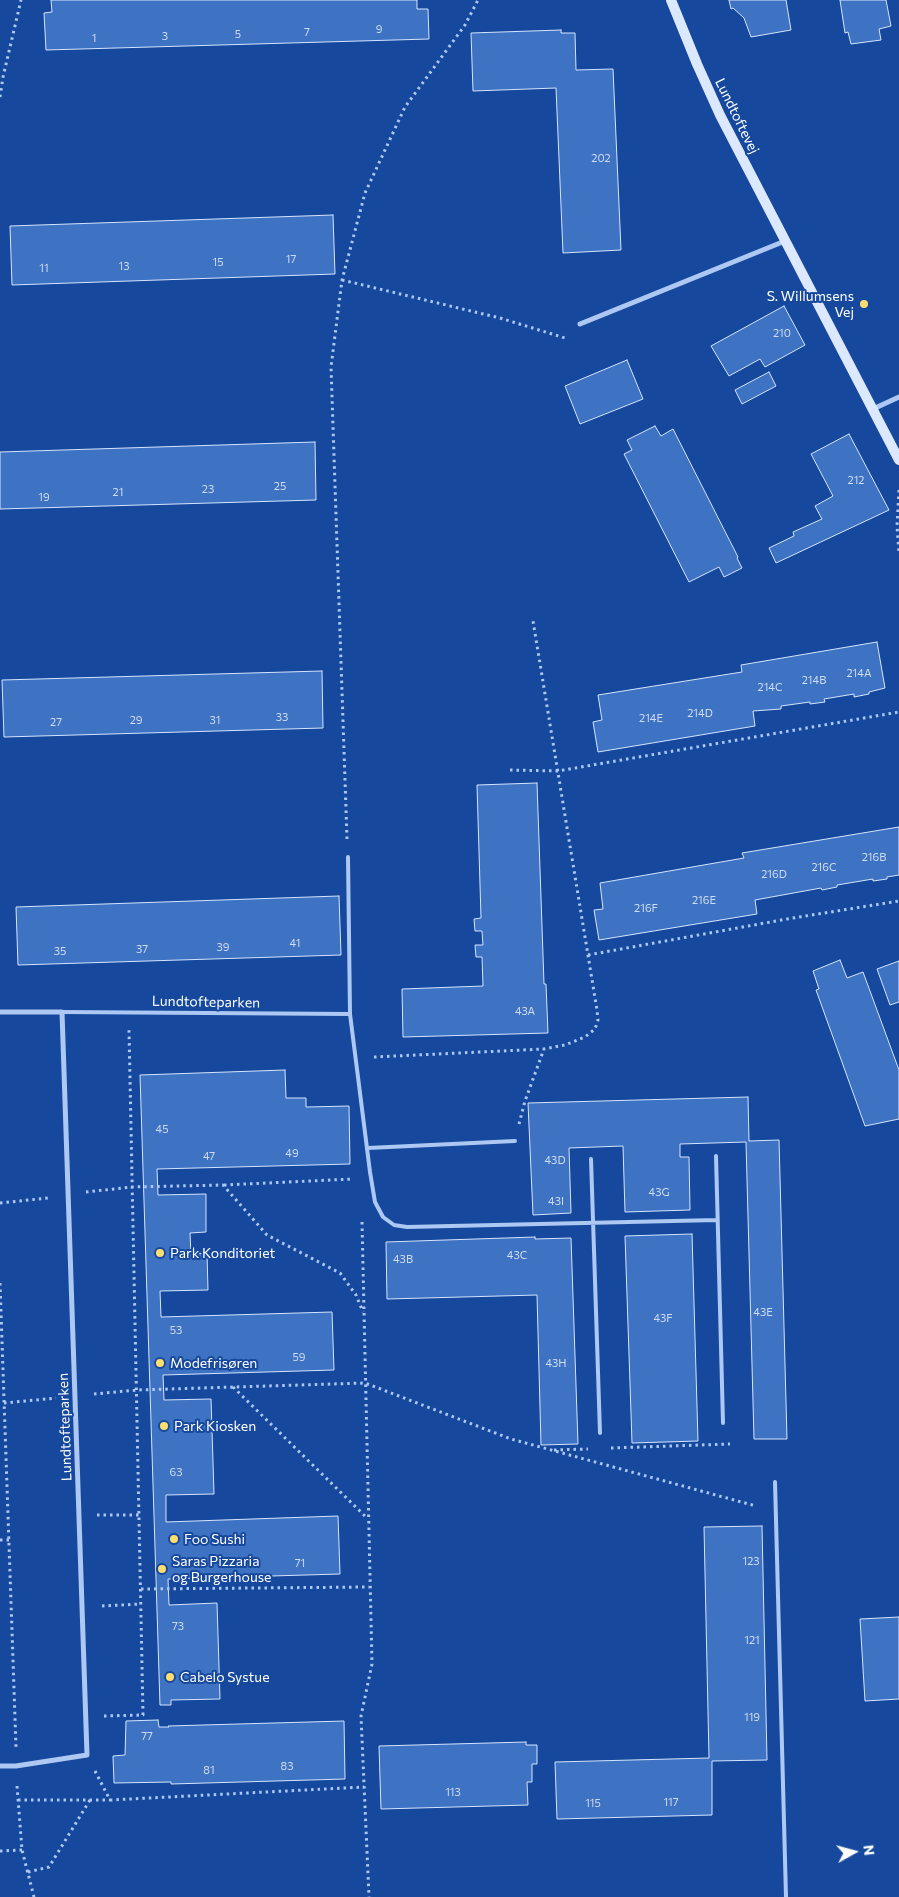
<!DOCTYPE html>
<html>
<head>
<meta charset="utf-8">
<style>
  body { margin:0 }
  #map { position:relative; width:899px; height:1897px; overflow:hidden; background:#16499d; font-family:Commissioner,sans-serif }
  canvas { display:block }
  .north { position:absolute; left:829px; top:1827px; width:50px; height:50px; -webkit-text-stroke:4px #16499d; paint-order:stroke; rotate:83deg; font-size:14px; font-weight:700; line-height:20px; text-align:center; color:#fff }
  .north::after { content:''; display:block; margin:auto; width:18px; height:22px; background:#fff; clip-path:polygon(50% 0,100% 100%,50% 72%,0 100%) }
</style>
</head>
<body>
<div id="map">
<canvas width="899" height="1897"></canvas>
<div class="north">N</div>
</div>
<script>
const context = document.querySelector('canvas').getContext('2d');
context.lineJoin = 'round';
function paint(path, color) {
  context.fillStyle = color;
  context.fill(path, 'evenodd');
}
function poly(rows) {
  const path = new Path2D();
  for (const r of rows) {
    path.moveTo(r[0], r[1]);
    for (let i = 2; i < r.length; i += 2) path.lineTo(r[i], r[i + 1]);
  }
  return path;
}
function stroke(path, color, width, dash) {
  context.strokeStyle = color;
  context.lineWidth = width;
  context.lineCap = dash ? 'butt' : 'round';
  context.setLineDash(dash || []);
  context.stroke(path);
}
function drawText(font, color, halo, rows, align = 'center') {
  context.font = font + ' Commissioner,sans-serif';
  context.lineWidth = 4;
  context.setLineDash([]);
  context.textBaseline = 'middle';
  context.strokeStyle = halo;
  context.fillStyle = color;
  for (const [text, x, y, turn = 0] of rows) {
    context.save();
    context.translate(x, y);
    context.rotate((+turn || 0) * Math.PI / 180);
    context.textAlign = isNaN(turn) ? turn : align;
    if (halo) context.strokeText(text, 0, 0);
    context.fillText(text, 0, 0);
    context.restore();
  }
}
const building = poly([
  [51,0,417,0,417,9,428,9,429,39,46,50,44,13,52,12,51,0],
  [729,0,786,0,791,30,751,37,744,18,733,8,731,9,729,0],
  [840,0,886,0,891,26,879,29,881,40,851,44,848,32,845,33,840,0],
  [561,30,561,33,575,33,576,70,613,69,621,250,563,253,556,88,473,91,471,33,561,30],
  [333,215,335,274,12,285,10,226,333,215],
  [784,306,805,345,765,367,760,359,729,376,711,346,784,306],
  [627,360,643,399,580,424,565,386,627,360],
  [769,372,776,386,742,404,735,390,769,372],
  [655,426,661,436,673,429,738,557,737,558,742,568,724,577,719,567,689,582,624,454,632,450,627,440,655,426],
  [849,434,889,510,776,563,769,548,794,536,793,532,822,519,815,506,833,496,811,454,849,434],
  [315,442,316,500,0,509,0,452,315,442],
  [877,642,885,688,869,692,869,694,854,697,854,694,824,699,825,702,810,704,810,702,781,706,781,709,753,711,755,726,598,752,593,722,602,720,598,695,742,672,741,665,877,642],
  [322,671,323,728,4,737,2,680,322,671],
  [537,783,544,984,546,984,548,1033,403,1037,402,989,483,986,482,957,476,957,475,945,483,945,482,931,475,931,474,919,481,918,477,785,537,783],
  [899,827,899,875,887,877,887,879,873,881,873,879,837,885,837,887,822,890,821,888,755,900,757,914,599,940,594,910,603,909,600,883,744,858,742,853,899,827],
  [339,896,341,955,18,965,16,907,339,896],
  [840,960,847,978,863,972,899,1070,899,1119,865,1126,816,990,819,989,813,971,840,960],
  [899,961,899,1002,890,1005,877,969,899,961],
  [285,1070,286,1098,306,1098,306,1107,349,1106,350,1164,157,1169,158,1195,206,1194,206,1232,190,1233,191,1254,207,1253,208,1290,160,1291,161,1317,332,1312,334,1370,163,1375,164,1400,211,1399,214,1494,166,1495,166,1522,338,1516,340,1574,168,1579,169,1605,217,1603,220,1699,171,1700,171,1705,160,1705,140,1075,285,1070],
  [748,1097,749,1141,779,1140,787,1439,754,1439,746,1142,680,1144,680,1157,689,1157,690,1210,625,1212,623,1146,569,1148,571,1213,533,1215,528,1103,748,1097],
  [692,1234,698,1441,632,1443,625,1236,692,1234],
  [535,1237,535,1239,571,1238,578,1444,541,1445,537,1295,387,1299,386,1242,535,1237],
  [762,1526,767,1760,712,1761,712,1815,557,1819,555,1762,709,1758,704,1527,762,1526],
  [899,1617,899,1699,865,1701,860,1619,899,1617],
  [158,1720,159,1727,169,1727,168,1726,344,1721,345,1779,171,1784,171,1782,114,1783,113,1756,125,1755,126,1721,158,1720],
  [526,1742,526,1745,537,1745,537,1764,532,1764,532,1782,527,1782,528,1805,381,1809,379,1746,526,1742]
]);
paint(building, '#3e72c3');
stroke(building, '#d5e5fd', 1);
stroke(poly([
  [0,97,3,77,21,0],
  [342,280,500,318,565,338],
  [899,490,897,526,899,553],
  [510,770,558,771,899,712],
  [347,839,331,367,342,280,365,193,405,107,465,25,478,0],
  [588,955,787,919,899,901],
  [374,1057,544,1049,565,1045,585,1037,595,1029,598,1020,597,1010,533,621],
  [519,1124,525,1101,544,1049],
  [224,1185,353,1179],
  [86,1192,132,1187,223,1185,267,1235,340,1273,356,1295,363,1312],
  [0,1203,48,1198],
  [362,1222,372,1664,361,1716,369,1897],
  [0,1283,16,1747],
  [233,1387,367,1518],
  [94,1394,137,1390,365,1383,511,1439,756,1506],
  [4,1403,56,1398],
  [611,1448,730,1444],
  [554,1450,588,1449],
  [97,1515,139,1515],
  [0,1540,9,1540],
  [141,1589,369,1587],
  [102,1606,141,1604],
  [104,1716,143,1715,129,1030],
  [95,1771,110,1800,364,1787],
  [17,1786,22,1850,34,1897],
  [18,1800,110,1800],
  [0,1851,22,1850],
  [28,1872,49,1867,90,1800]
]), '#adc8f3', 3, [2.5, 4]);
stroke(poly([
  [348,857,350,1014,370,1172,375,1202,383,1217,394,1225,407,1227,717,1220],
  [62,1012,350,1014],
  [368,1148,515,1141],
  [716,1156,723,1423],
  [591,1159,600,1433],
  [775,1482,786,1897]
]), '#adc8f3', 4);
stroke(poly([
  [580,324,785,241],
  [873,409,899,397],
  [0,1012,62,1012,87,1755,16,1766,0,1766]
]), '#adc8f3', 5);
stroke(poly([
  [671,0,697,64,720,115,899,460]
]), '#dce8fd', 10);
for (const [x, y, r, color] of [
  [864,304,5,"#ffde6e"],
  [160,1253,5,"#ffde6e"],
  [160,1363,5,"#ffde6e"],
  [164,1426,5,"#ffde6e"],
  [174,1539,5,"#ffde6e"],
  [162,1569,5,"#ffde6e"],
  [170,1677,5,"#ffde6e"]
]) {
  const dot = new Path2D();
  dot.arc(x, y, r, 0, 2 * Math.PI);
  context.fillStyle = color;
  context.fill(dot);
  stroke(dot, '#16499d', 2);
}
drawText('11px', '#cfdcf0', null, [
  ["9",379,29],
  ["7",307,32],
  ["5",238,34],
  ["3",165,36],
  ["1",94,38],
  ["202",601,158],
  ["17",291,259],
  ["15",218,262],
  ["13",124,266],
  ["11",44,268],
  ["210",782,333],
  ["212",856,480],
  ["25",280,486],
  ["23",208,489],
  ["21",118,492],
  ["19",44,497],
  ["214A",859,673],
  ["214B",814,680],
  ["214C",770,687],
  ["214D",700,713],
  ["33",282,717],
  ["214E",651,718],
  ["29",136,720],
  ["31",215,720],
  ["27",56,722],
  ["216B",874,857],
  ["216C",824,867],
  ["216D",774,874],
  ["216E",704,900],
  ["216F",646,908],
  ["41",295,943],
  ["39",223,947],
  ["37",142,949],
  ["35",60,951],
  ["43A",525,1011],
  ["45",162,1129],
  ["49",292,1153],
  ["47",209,1156],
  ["43D",555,1160],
  ["43G",659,1192],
  ["43I",556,1201],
  ["43C",517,1255],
  ["43B",403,1259],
  ["43E",763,1312],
  ["43F",663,1318],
  ["53",176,1330],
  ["59",299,1357],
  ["43H",556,1363],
  ["63",176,1472],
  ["123",751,1561],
  ["71",300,1563],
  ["73",178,1626],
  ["121",752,1640],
  ["119",752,1717],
  ["77",147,1736],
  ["83",287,1766],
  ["81",209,1770],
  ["113",453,1792],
  ["117",671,1802],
  ["115",593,1803]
]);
drawText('14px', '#fff', '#16499d', [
  ["Lundtoftevej",737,116,64],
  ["Lundtofteparken",206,1002,1],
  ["Lundtofteparken",65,1427,-92]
]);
drawText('14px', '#fff', '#16499d', [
  ["S. Willumsens",854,296,"right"],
  ["Vej",854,312,"right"],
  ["Park Konditoriet",170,1253],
  ["Modefrisøren",170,1363],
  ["Park Kiosken",174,1426],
  ["Foo Sushi",184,1539],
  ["Saras Pizzaria",172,1561],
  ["og Burgerhouse",172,1577],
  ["Cabelo Systue",180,1677]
], 'left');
</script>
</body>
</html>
